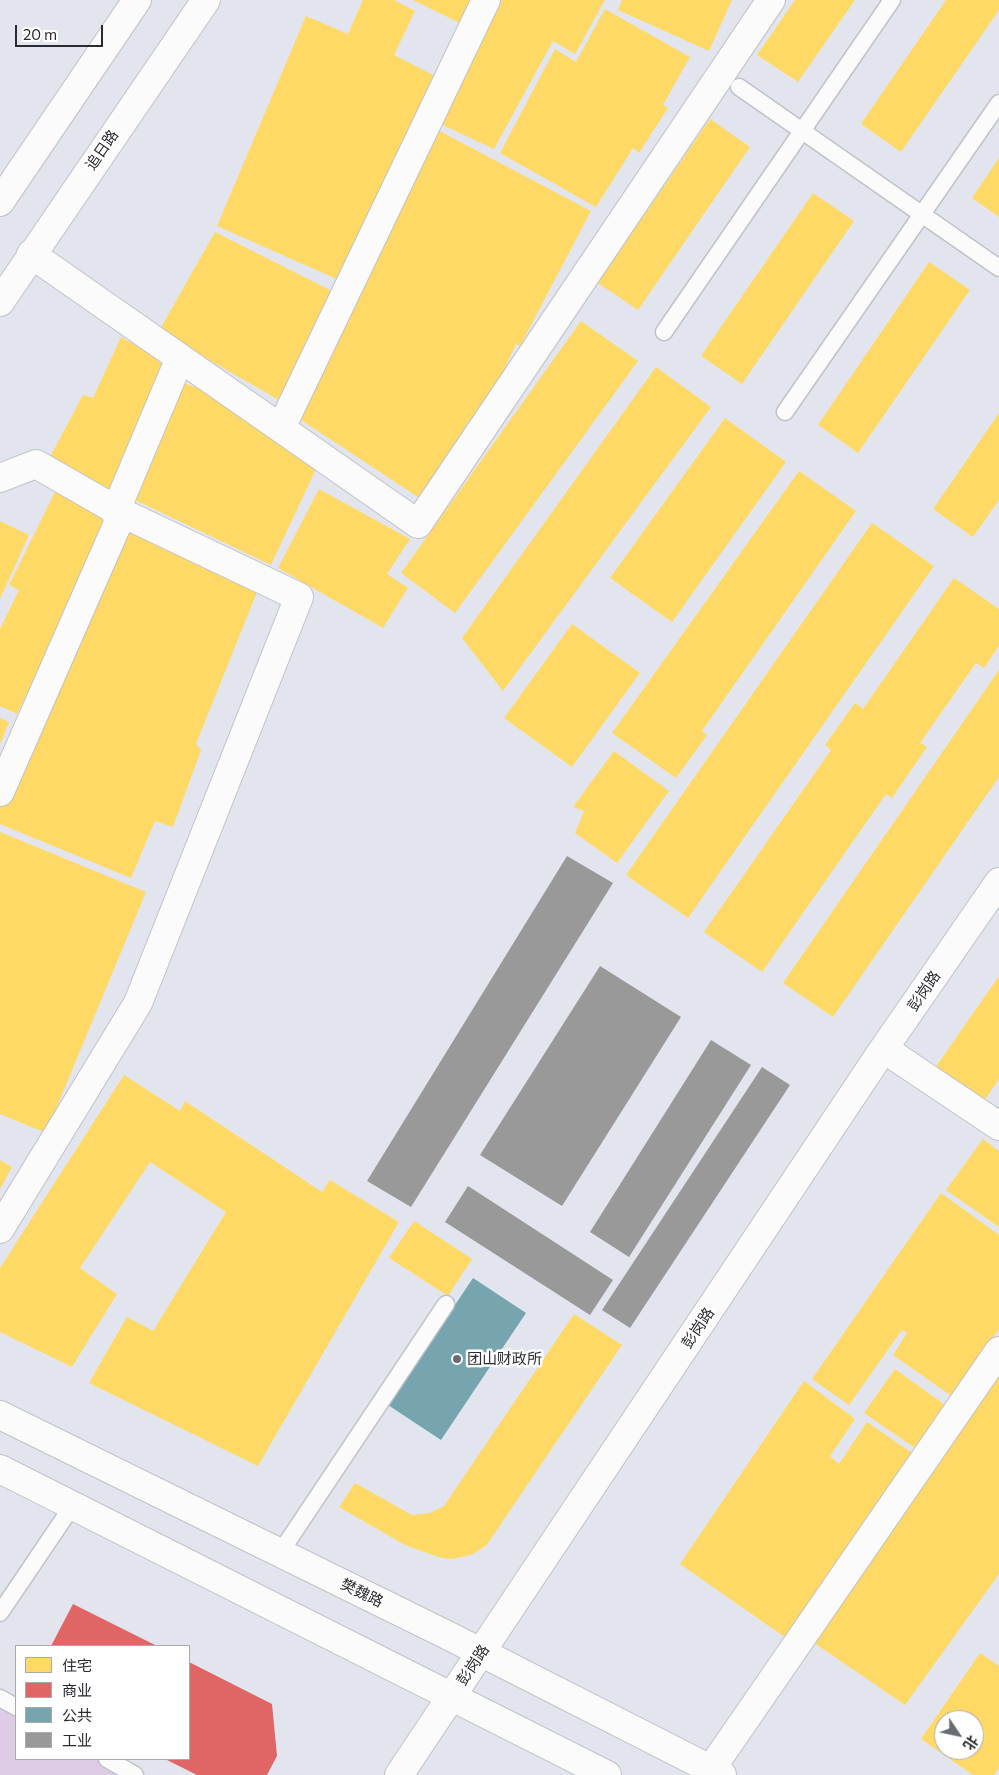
<!DOCTYPE html>
<html>
<head>
<meta charset="utf-8">
<style>
  body { margin:0 }
  #map { position:relative; width:999px; height:1775px; overflow:hidden; background:#e2e5ed; font-family:Commissioner,"Noto Sans SC",sans-serif }
  canvas { display:block }
  .legend { position:absolute; left:15px; top:1645px; width:175px; height:115px; box-sizing:border-box; background:#fff; border:1px solid #a9aaac; margin:0; padding:6px 9px; list-style:none; font-size:15px; color:#292b30 }
  .legend li { display:flex; align-items:center; gap:10px; height:25px }
  .legend b { width:25px; border:1px solid #a9aaac }
  .north { position:absolute; left:934px; top:1710px; width:50px; height:50px; box-sizing:border-box; background:#fff; border:1px solid #a9aaac; border-radius:50%; rotate:124deg; font-size:14px; font-weight:700; line-height:20px; text-align:center; color:#292b30 }
  .north::after { content:''; display:block; margin:auto; width:18px; height:22px; background:#6a6c72; clip-path:polygon(50% 0,100% 100%,50% 72%,0 100%) }
  .scale { position:absolute; left:15px; top:25px; width:88px; height:22px; box-sizing:border-box; border:2px solid #292b30; border-top:0; padding-left:6px; font-size:15px; line-height:18px; white-space:nowrap; color:#292b30; -webkit-text-stroke:4px #fff; paint-order:stroke }
</style>
</head>
<body>
<div id="map">
<canvas width="999" height="1775"></canvas>
<ul class="legend">
<li><b style="height:14px;background:#ffd966"></b>住宅</li>
<li><b style="height:14px;background:#e06666"></b>商业</li>
<li><b style="height:14px;background:#76a5af"></b>公共</li>
<li><b style="height:14px;background:#999"></b>工业</li>
</ul>
<div class="north">北</div>
<div class="scale">20 m</div>
</div>
<script>
const context = document.querySelector('canvas').getContext('2d');
context.lineJoin = 'round';
function paint(path, color) {
  context.fillStyle = color;
  context.fill(path, 'evenodd');
}
function poly(rows) {
  const path = new Path2D();
  for (const r of rows) {
    path.moveTo(r[0], r[1]);
    for (let i = 2; i < r.length; i += 2) path.lineTo(r[i], r[i + 1]);
  }
  return path;
}
function stroke(path, color, width, dash) {
  context.strokeStyle = color;
  context.lineWidth = width;
  context.lineCap = dash ? 'butt' : 'round';
  context.setLineDash(dash || []);
  context.stroke(path);
}
function drawText(font, color, halo, rows, align = 'center') {
  context.font = font + ' Commissioner,"Noto Sans SC",sans-serif';
  context.lineWidth = 5;
  context.setLineDash([]);
  context.textBaseline = 'middle';
  context.strokeStyle = halo;
  context.fillStyle = color;
  for (const [text, x, y, turn = 0] of rows) {
    context.save();
    context.translate(x, y);
    context.rotate((+turn || 0) * Math.PI / 180);
    context.textAlign = isNaN(turn) ? turn : align;
    if (halo) context.strokeText(text, 0, 0);
    context.fillText(text, 0, 0);
    context.restore();
  }
}
paint(poly([
  [0,1698,16,1707,16,1759,107,1759,135,1775,0,1775]
]), '#decce7');
paint(poly([
  [363,0,394,0,415,11,394,55,435,76,341,281,217,226,306,16,348,34],
  [413,0,470,0,460,23],
  [502,0,605,0,575,54,553,41,494,149,436,122],
  [622,0,732,0,709,51,618,10],
  [795,0,855,0,798,82,757,55],
  [946,0,999,0,999,10,901,152,861,124],
  [605,9,690,57,663,105,668,108,639,153,633,148,596,207,500,153,555,49,576,62],
  [710,119,750,147,638,310,598,283],
  [430,126,591,211,520,346,516,344,478,425,468,421,424,501,295,416],
  [999,158,999,217,972,198],
  [813,193,854,221,742,384,701,356],
  [215,232,334,292,279,400,159,331],
  [929,262,970,290,858,453,818,425],
  [581,321,638,361,455,613,401,573],
  [121,337,174,367,109,490,49,459,83,395,93,398],
  [656,367,711,407,503,691,462,638],
  [179,381,246,407,317,467,271,565,129,497],
  [999,413,999,500,973,537,933,509],
  [725,418,786,462,672,622,610,578],
  [799,471,856,511,702,731,707,735,676,778,612,733],
  [319,489,410,539,387,574,408,588,383,628,278,568],
  [56,490,110,519,17,714,0,706,0,629,19,590,9,585],
  [126,518,261,582,196,744,201,750,173,827,155,821,131,878,0,824,0,796],
  [0,521,29,535,0,599],
  [872,523,934,566,688,918,626,875],
  [954,578,999,609,999,646,984,668,976,663,920,743,927,747,892,798,886,794,762,972,704,932,831,750,825,745,855,703,863,709],
  [572,624,640,673,572,767,504,718],
  [999,670,999,777,833,1017,783,983],
  [0,718,9,722,0,744],
  [614,751,669,791,617,863,575,833,584,811,573,807],
  [0,832,146,892,46,1133,0,1114],
  [999,976,999,1079,982,1104,933,1071],
  [124,1075,180,1111,185,1101,322,1192,330,1180,399,1222,258,1466,89,1383,127,1317,153,1331,226,1212,150,1162,80,1268,117,1294,72,1367,0,1332,0,1268],
  [983,1139,999,1151,999,1227,946,1190],
  [0,1160,12,1167,0,1189],
  [941,1193,999,1235,999,1329,953,1397,893,1355,907,1333,902,1330,849,1405,812,1379],
  [414,1221,472,1259,448,1296,389,1258],
  [574,1314,622,1345,486,1546,471,1555,452,1559,438,1557,405,1545,339,1507,355,1483,412,1515,430,1513,444,1506],
  [895,1369,945,1405,915,1448,864,1413],
  [999,1371,999,1574,905,1705,810,1640],
  [804,1381,855,1419,830,1456,839,1464,867,1422,912,1453,786,1638,680,1564],
  [980,1653,999,1666,999,1768,994,1775,973,1775,921,1739],
  [944,1720,974,1720,974,1750,944,1750]
]), '#ffd966');
paint(poly([
  [73,1604,157,1646,51,1646],
  [189,1662,272,1704,277,1756,267,1775,197,1775,165,1759,189,1759]
]), '#e06666');
paint(poly([
  [473,1278,526,1313,441,1440,388,1405]
]), '#76a5af');
paint(poly([
  [567,856,613,883,411,1207,367,1181],
  [600,966,681,1017,562,1206,480,1155],
  [711,1040,751,1065,629,1257,590,1232],
  [762,1067,790,1085,630,1328,602,1310],
  [468,1186,613,1280,590,1315,445,1222]
]), '#999');
const service = poly([
  [739,87,999,268],
  [664,332,892,0],
  [785,412,999,103],
  [280,1553,446,1304],
  [0,1613,73,1505],
  [0,1698,16,1707],
  [107,1759,135,1775]
]);
const minor = poly([
  [31,254,418,524,771,0],
  [281,428,486,0],
  [0,478,36,464,116,510,299,597,138,1003,0,1229],
  [0,792,118,523,116,510,180,358],
  [884,1049,999,1126],
  [711,1769,999,1351],
  [399,1775,878,1057,999,882]
]);
const tertiary = poly([
  [0,1415,449,1636,722,1775],
  [0,1469,607,1775]
]);
const secondary = poly([
  [0,202,137,0],
  [0,302,206,0]
]);
stroke(service, '#c0c2c8', 19);
stroke(minor, '#c0c2c8', 30);
stroke(tertiary, '#c0c2c8', 30);
stroke(secondary, '#c0c2c8', 30);
stroke(service, '#fbfbfc', 16);
stroke(minor, '#fbfbfc', 28);
stroke(tertiary, '#fbfbfc', 28);
stroke(secondary, '#fbfbfc', 28);
for (const [x, y, r, color] of [
  [457,1359,5,"#6a6c72"]
]) {
  const dot = new Path2D();
  dot.arc(x, y, r, 0, 2 * Math.PI);
  context.fillStyle = color;
  context.fill(dot);
  stroke(dot, '#fff', 2);
}
drawText('15px', '#292b30', '#fff', [
  ["追日路",102,150,-55],
  ["彭岗路",924,991,-55],
  ["彭岗路",698,1328,-56],
  ["樊魏路",362,1593,26],
  ["彭岗路",473,1665,-56]
]);
drawText('15px', '#292b30', '#fff', [
  ["团山财政所",467,1359]
], 'left');
</script>
</body>
</html>
